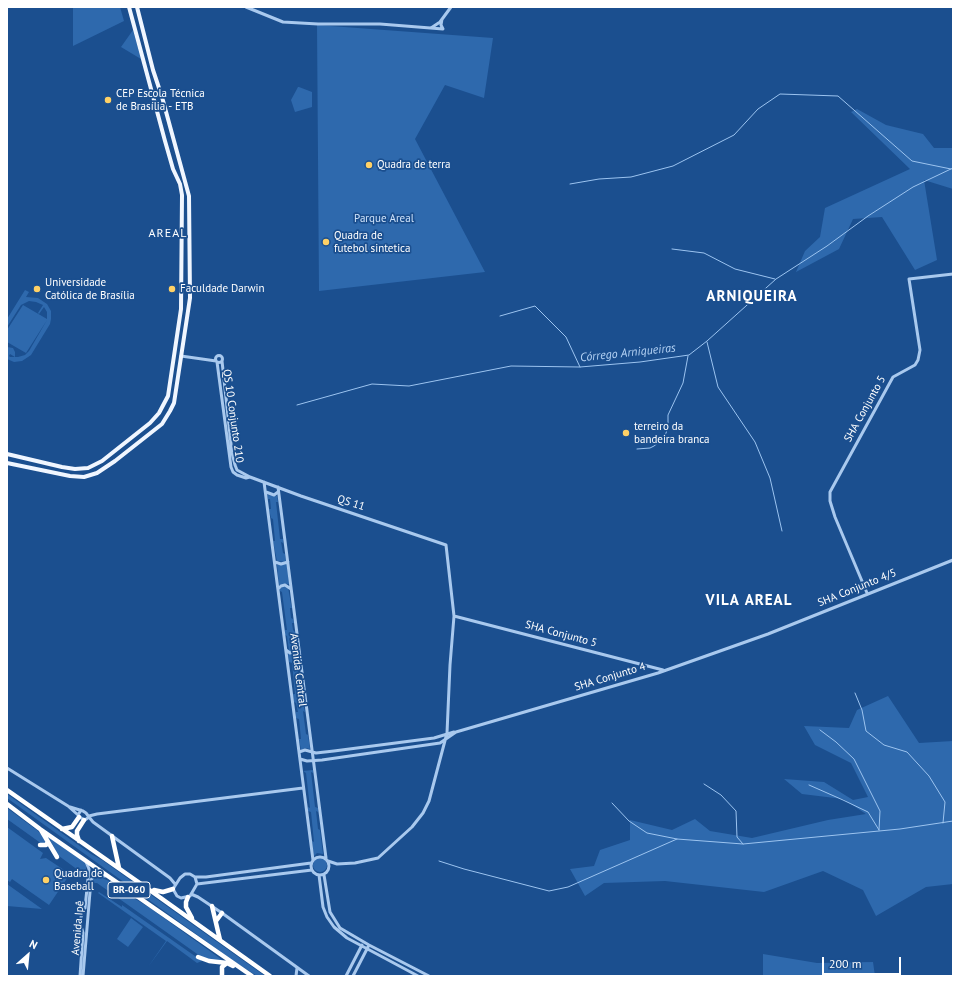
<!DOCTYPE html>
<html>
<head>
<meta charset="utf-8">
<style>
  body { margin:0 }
  #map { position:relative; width:960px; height:983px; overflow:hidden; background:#1b4f8f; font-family:"PT Sans",sans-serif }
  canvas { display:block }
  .frame { position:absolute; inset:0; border:8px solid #fff; pointer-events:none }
  .north { position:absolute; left:8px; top:935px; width:40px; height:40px; -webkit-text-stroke:3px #1b4f8f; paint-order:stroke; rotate:27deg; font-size:11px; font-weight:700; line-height:16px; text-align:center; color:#fff }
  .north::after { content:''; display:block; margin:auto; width:14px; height:18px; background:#fff; clip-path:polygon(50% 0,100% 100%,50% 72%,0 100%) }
  .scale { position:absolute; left:822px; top:957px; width:79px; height:18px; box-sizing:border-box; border:2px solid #fff; border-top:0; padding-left:5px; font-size:12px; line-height:14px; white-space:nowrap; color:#fff; -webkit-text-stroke:3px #1b4f8f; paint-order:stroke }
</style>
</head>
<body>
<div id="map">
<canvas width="960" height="983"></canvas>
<div class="frame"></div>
<div class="north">N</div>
<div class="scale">200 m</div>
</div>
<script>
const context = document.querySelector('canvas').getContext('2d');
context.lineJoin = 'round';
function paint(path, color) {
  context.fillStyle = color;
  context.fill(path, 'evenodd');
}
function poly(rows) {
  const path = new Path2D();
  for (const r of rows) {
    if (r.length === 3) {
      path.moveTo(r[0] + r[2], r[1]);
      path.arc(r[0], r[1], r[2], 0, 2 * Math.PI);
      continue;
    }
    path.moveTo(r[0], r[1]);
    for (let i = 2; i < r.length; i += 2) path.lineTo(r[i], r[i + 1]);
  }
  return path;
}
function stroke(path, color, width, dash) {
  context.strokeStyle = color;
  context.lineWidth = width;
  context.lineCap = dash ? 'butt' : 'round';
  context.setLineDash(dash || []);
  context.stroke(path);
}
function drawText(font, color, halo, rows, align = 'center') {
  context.font = font + ' "PT Sans",sans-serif';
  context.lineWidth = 3.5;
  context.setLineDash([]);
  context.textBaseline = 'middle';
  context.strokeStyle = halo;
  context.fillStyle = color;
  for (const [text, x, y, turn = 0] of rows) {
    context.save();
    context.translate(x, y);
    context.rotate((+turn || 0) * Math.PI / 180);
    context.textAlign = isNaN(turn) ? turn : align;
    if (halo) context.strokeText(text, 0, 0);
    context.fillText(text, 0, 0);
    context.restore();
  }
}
paint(poly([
  [73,7,120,7,124,21,73,46],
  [317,25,493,38,484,98,445,85,415,139,485,272,319,291],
  [133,30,141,59,121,47],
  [298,87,299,87,312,92,312,107,295,112,291,100],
  [857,109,886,125,923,134,934,148,953,148,953,189,924,180,937,260,915,270,882,217,853,219,839,249,796,272,805,251,820,237,825,208,910,169,851,112],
  [25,290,29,292,26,297,38,298,47,304,51,311,51,319,50,324,31,355,22,361,14,362,7,359,7,347,13,348,15,352,15,357,10,354,9,356,10,357,18,357,25,355,29,351,47,320,26,353,7,342,7,330,23,305,47,319,47,312,44,307,39,314,38,313,43,305,36,302,29,301,21,305,7,327,7,319],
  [267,495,277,496,278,502,276,502,280,539,283,539,283,543,281,542,283,553,285,554,286,562,277,561,273,541,275,541,273,519,271,518,269,509,271,509,270,499,268,499],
  [287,564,289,584,279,585,277,565],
  [284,586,288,587,291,604,292,608,290,608,291,618,293,619,294,623,292,623,293,630,295,632,295,634,293,633,294,642,296,643,297,650,293,652,289,651,287,636,285,635,285,630,287,630,282,592,280,591,280,589],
  [298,653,298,657,296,657,302,705,304,707,305,712,303,711,306,734,308,735,310,749,305,748,301,750,299,739,301,739,299,719,296,718,296,712,298,712,296,703,294,702,293,694,295,694,292,663,289,662,288,654,293,654],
  [888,696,919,743,953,741,953,884,926,887,876,916,863,890,823,871,764,892,665,881,604,883,585,896,570,869,594,866,600,850,630,840,630,820,672,830,695,819,710,831,752,838,828,820,866,814,843,799,802,794,784,779,824,782,853,800,868,797,851,763,815,745,804,726,849,728,857,710],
  [313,770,313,773,311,772,315,807,318,808,318,812,316,811,318,829,320,830,323,854,317,853,314,856,312,841,314,842,311,812,308,811,308,807,310,808,306,773,303,771],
  [7,794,91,854,102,860,265,976,257,976,235,962,7,798],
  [7,808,38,831,43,836,47,843,42,844,7,819],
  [7,827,43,853,40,859,46,858,70,874,49,905,12,879,10,882,7,880],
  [47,835,84,862,86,866,86,876,59,856],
  [320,865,7],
  [96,876,100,877,109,881,121,890,121,892,122,893,124,892,150,908,225,962,206,959,200,956,97,883,93,883,93,878],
  [7,884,42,909,7,906],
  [99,892,122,907,122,905,202,961,197,963,167,941,148,967,166,941,98,893],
  [131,918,143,927,128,947,117,939],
  [763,954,817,963,873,962,875,976,763,976]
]), '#2e69ad');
stroke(poly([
  [570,184,599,179,631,177,673,166,734,135,758,109,780,94,838,96,912,161,951,169],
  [672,249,704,253,735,269,775,279],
  [500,316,535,306,566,337,580,367],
  [707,342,718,387,755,442,770,478,782,531],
  [297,405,372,384,409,386,511,366,580,367,640,362,689,355,707,341,776,279,827,246,868,216,913,187,953,168],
  [637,449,650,448,654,446,663,439,666,433,668,427,668,415,683,383,688,356],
  [855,693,862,710,866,731,884,745,907,752,929,776,945,802,943,823],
  [820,730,836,742,854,759,880,811,879,830],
  [704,784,721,795,736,811,737,837,743,844],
  [809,785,843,800,868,812,879,830],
  [612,803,629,821,647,833,677,839],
  [439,861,464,869,549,891,568,887,677,839,743,844,900,829,953,821]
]), '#9cc4f0', 1);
stroke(poly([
  [246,7,283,22,318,24,380,24,443,29,441,25,442,19],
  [431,28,440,22,451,7],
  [219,359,3.5],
  [181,356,216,361],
  [222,361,232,453,235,465,237,470,250,477,301,496,446,545,454,616,450,665,447,733,429,801,423,813,412,827,378,858,355,863,337,864,328,861],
  [217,362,231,467,233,472,237,475,246,478,250,477],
  [264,482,313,860],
  [278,487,326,858],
  [266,492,274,495,278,492],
  [275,562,281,564,288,562],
  [278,589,281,586,285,585,291,589],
  [867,593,835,517,830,501,830,492,893,377,915,365,918,360,920,350,909,279,953,274],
  [454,616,663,670],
  [286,650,290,653,298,651],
  [299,752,305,750,316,753,334,751,434,738,454,732],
  [300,759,307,761,322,760,440,743,456,732,658,673,768,634,953,560],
  [7,768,68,806,78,815],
  [70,807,83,811,86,813,89,817,85,820,81,818,78,815,81,810],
  [89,816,97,814,303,788],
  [89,817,93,822,170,878,175,884],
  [320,866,9],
  [185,874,190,874,195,877,197,884,190,896,181,898,177,896,173,889,180,878,185,874],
  [319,875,323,907,327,917,334,927,347,938,418,976],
  [324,875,330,912,340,928,369,945,429,976],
  [195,877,206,877,311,863],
  [197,884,312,870],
  [191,894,198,897,222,913,309,976],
  [80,976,83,933,81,926,81,917,85,908,89,869,86,862],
  [83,976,91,880,95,874,105,876],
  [296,976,297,968],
  [346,976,362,945],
  [353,976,368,947]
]), '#a9c9ee', 3);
stroke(poly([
  [7,454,62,467,75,469,88,468,102,461,150,423,159,413,168,396,181,309,182,195,180,184,173,169,165,141,129,7],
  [7,463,70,476,84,477,97,473,115,461,162,424,170,411,174,403,190,298,189,196,162,97,153,70,137,7]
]), '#f0f6ff', 4);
stroke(poly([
  [7,790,144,886,270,976],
  [7,804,40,829,252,976],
  [62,829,72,827,79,817],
  [41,830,57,857],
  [112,836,119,868],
  [79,841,77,835,77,831,84,820],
  [40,845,46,845,48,842],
  [154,890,163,892,173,889],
  [188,897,186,902,186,907,192,918],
  [212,906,220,940],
  [216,921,222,913],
  [198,957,209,961,227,963,233,966],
  [222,976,222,967,227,963]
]), '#fff', 4.5);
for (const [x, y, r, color] of [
  [108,100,4,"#ffd166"],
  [369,165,4,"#ffd166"],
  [326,242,4,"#ffd166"],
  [37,289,4,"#ffd166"],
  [172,289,4,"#ffd166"],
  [626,433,4,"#ffd166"],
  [46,880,4,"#ffd166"]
]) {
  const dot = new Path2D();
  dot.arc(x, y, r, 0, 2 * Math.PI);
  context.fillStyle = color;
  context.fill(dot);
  stroke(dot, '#1b4f8f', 1.5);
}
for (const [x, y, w] of [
  [129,890,42]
]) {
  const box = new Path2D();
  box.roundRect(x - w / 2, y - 8, w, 16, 3);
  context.fillStyle = '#1b4f8f';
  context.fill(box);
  stroke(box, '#fff', 1);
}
drawText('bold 10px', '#fff', null, [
  ["BR-060",129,890]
]);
drawText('11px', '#fff', '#1b4f8f', [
  ["CEP Escola Técnica",116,94],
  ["de Brasília - ETB",116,107],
  ["Quadra de terra",377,165],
  ["Quadra de",334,236],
  ["futebol sintetica",334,249],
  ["Universidade",45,283],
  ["Católica de Brasília",45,296],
  ["Faculdade Darwin",180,289],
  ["terreiro da",634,427],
  ["bandeira branca",634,440],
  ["Quadra de",54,874],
  ["Baseball",54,887]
], 'left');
drawText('11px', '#cfe3fa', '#1b4f8f', [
  ["Parque Areal",384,219]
]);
drawText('11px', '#fff', '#1b4f8f', [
  ["SHA Conjunto 5",865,409,-61],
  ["QS 10 Conjunto 210",233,416,82],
  ["QS 11",351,503,18],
  ["SHA Conjunto 4/5",857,588,-22],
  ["SHA Conjunto 5",561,634,15],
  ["Avenida Central",298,670,83],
  ["SHA Conjunto 4",610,677,-17],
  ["Avenida Ipê",78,928,-85]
]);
context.letterSpacing = '1px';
drawText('12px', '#fff', '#1b4f8f', [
  ["AREAL",168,234]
]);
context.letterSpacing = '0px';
drawText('italic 12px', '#b5d3f5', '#1b4f8f', [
  ["Córrego Arniqueiras",628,353,-6]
]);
context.letterSpacing = '1px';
drawText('bold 15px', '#fff', '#1b4f8f', [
  ["ARNIQUEIRA",752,297],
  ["VILA AREAL",749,601]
]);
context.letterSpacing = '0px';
</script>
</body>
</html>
